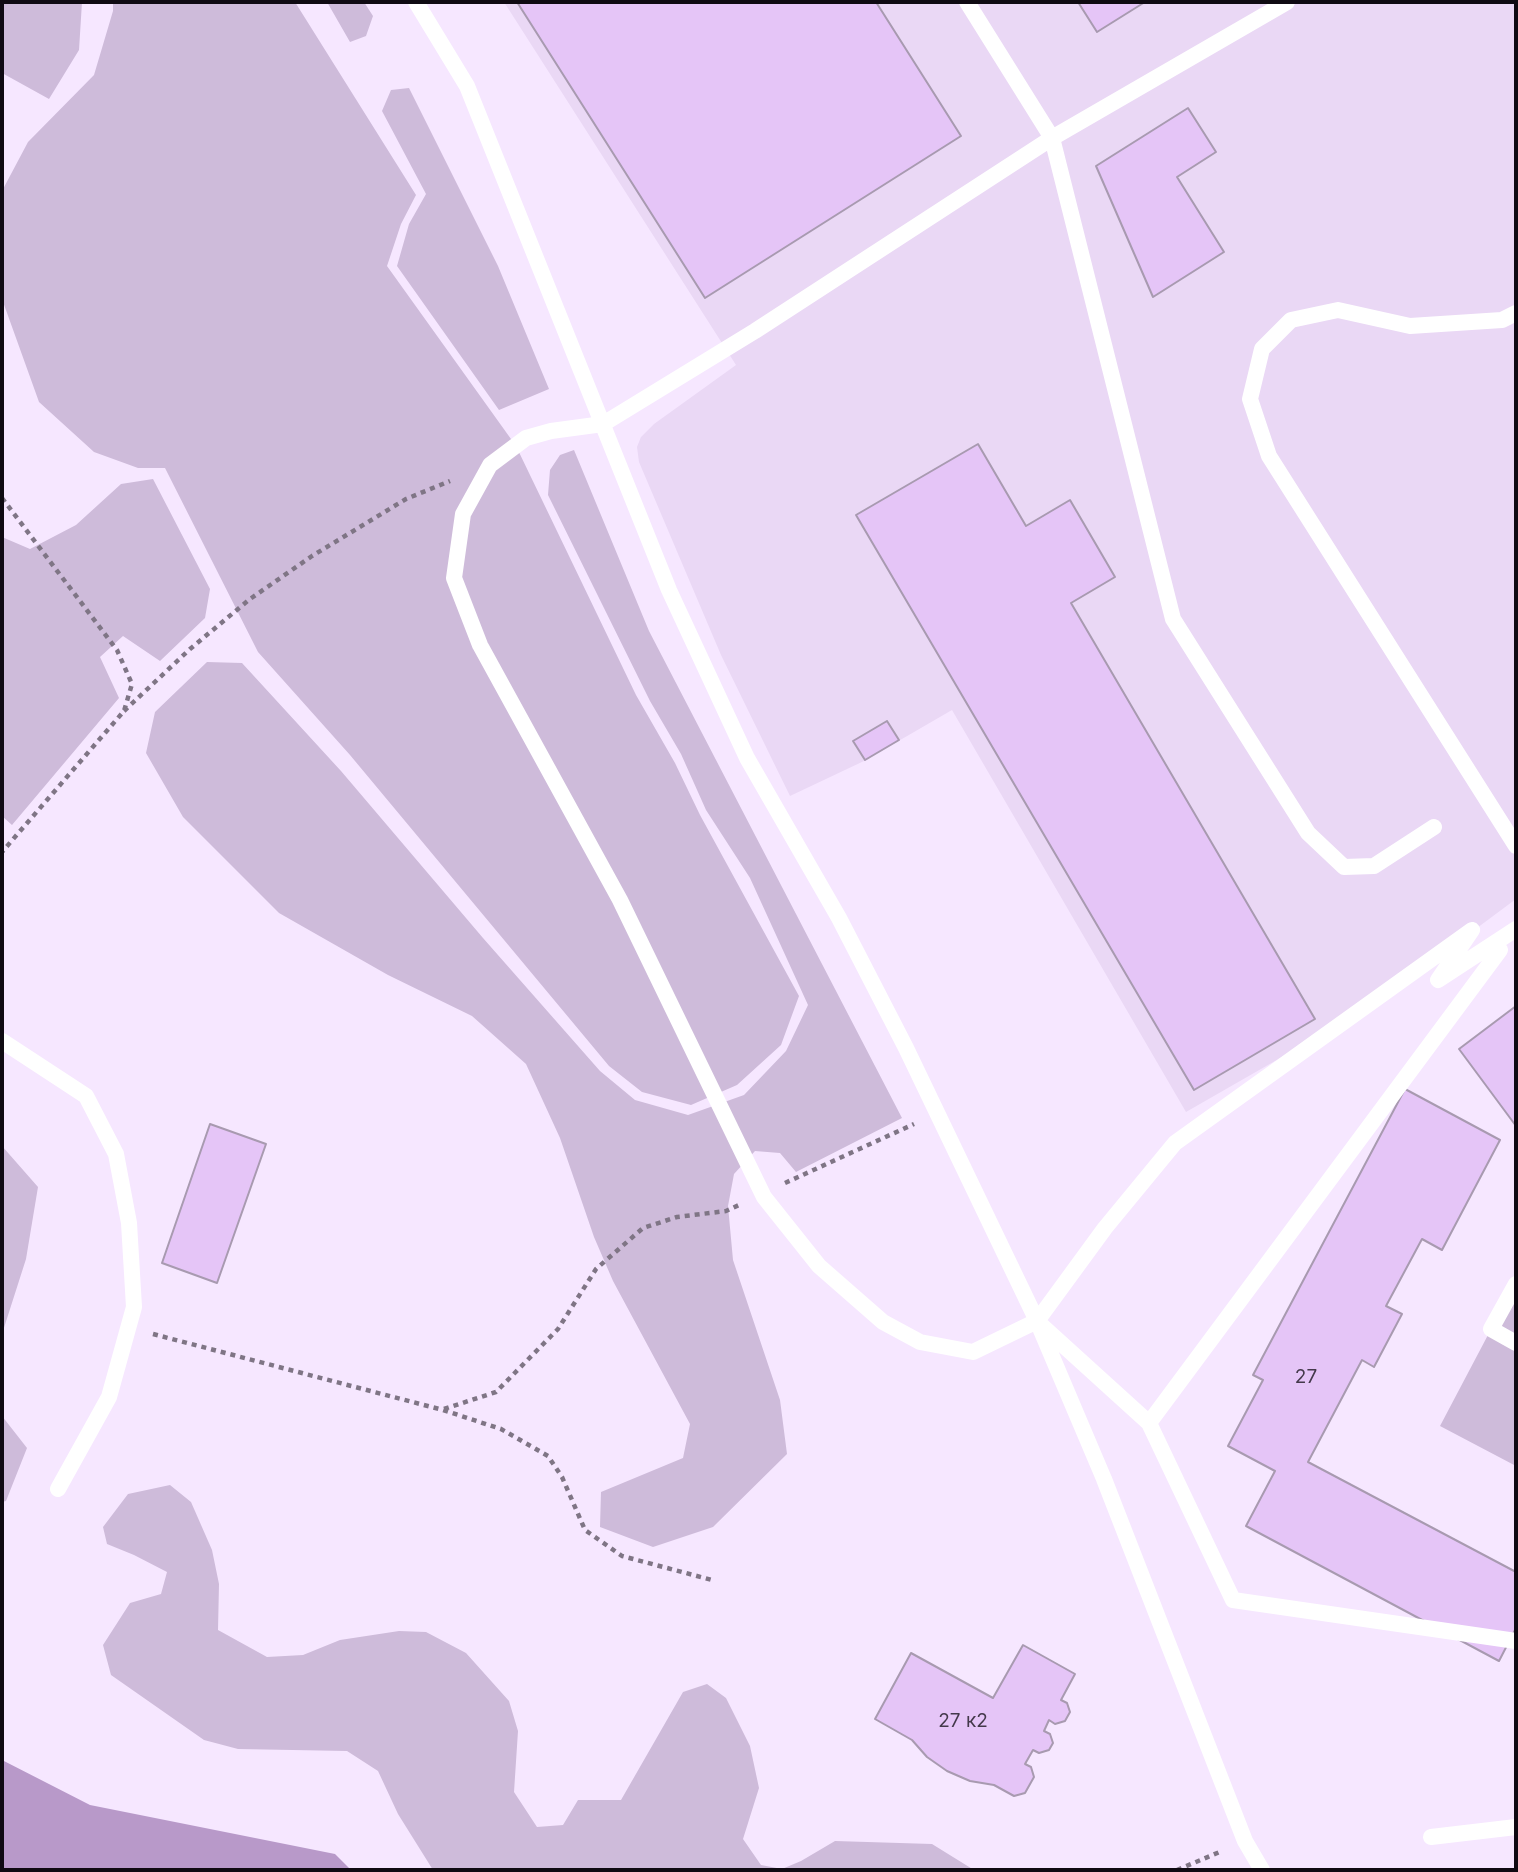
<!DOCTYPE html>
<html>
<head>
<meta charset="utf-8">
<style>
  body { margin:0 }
  #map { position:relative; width:1518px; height:1872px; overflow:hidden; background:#f6e7ff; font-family:Inter,sans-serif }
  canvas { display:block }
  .frame { position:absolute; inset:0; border:4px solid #0f0a12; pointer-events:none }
</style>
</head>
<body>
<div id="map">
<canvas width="1518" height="1872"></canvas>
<div class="frame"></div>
</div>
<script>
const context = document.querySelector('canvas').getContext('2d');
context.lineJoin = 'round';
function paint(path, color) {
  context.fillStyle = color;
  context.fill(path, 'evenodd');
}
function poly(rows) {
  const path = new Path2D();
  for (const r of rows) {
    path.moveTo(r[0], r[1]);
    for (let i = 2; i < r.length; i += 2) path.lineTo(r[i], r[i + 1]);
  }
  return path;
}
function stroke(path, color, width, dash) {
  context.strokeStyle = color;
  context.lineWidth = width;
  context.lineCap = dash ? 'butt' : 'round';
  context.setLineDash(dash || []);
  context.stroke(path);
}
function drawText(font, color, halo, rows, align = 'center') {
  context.font = font + ' Inter,sans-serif';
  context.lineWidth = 6;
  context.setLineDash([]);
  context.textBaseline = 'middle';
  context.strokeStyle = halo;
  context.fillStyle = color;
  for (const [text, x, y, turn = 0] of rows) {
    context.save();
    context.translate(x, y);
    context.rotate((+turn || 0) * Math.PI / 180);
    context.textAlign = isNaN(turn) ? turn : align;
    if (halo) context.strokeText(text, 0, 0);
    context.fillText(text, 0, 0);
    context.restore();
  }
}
paint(poly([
  [504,2,1516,2,1516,899,1376,1003,1186,1112,952,710,864,761,790,796,721,655,639,462,637,447,641,437,654,424,736,365]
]), '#ead8f5');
paint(poly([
  [2,2,82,2,79,50,49,99,2,73],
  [113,2,295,2,416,195,401,224,387,266,516,446,636,695,675,763,700,815,799,996,781,1045,737,1085,691,1105,642,1092,609,1066,350,755,258,652,165,468,138,468,94,452,39,402,2,299,2,191,28,142,94,75,113,11],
  [327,2,364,2,373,16,366,36,350,42],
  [409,88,498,266,549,389,499,410,397,266,409,224,426,194,382,111,391,90],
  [574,450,649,631,902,1118,796,1172,780,1153,755,1151,734,1174,728,1206,733,1260,780,1400,787,1454,713,1527,653,1547,600,1527,601,1492,683,1458,690,1424,613,1281,594,1237,560,1138,526,1064,472,1016,388,975,279,913,183,817,146,753,155,712,207,662,242,663,341,771,483,938,600,1071,635,1100,688,1115,744,1095,786,1051,808,1005,750,878,706,810,681,754,650,701,548,495,550,470,560,455],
  [153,479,210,589,205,618,160,661,123,636,100,657,119,698,12,825,2,816,2,537,30,549,76,525,121,484],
  [2,1146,38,1187,26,1259,2,1334],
  [1508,1297,1516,1302,1516,1466,1440,1426],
  [2,1416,27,1448,6,1501,2,1502],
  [170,1485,191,1502,212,1550,219,1584,218,1630,267,1657,303,1655,340,1640,399,1631,426,1632,466,1653,509,1701,518,1731,514,1792,537,1827,563,1825,578,1800,621,1800,683,1692,707,1684,726,1698,750,1746,759,1788,743,1839,761,1865,782,1869,801,1861,835,1841,932,1844,974,1870,433,1870,398,1814,378,1771,347,1751,238,1749,204,1740,111,1675,103,1645,130,1603,161,1594,167,1572,134,1555,107,1544,103,1527,128,1494]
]), '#cebbda');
paint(poly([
  [2,1760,90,1805,335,1854,351,1870,2,1870]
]), '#b899c9');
const building = poly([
  [517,2,876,2,961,136,705,298,517,2],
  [1078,2,1145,2,1097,32,1078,2],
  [1188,108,1216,152,1177,177,1224,252,1153,297,1096,166,1188,108],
  [978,444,1026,526,1070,500,1115,577,1071,603,1315,1019,1194,1090,856,515,978,444],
  [887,721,899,740,865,760,853,741,887,721],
  [1516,1006,1516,1126,1459,1049,1516,1006],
  [1405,1089,1500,1140,1442,1250,1422,1239,1386,1306,1402,1314,1374,1367,1362,1360,1308,1462,1516,1572,1516,1628,1499,1661,1246,1526,1275,1471,1228,1446,1263,1380,1253,1375,1405,1089],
  [210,1124,266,1144,217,1283,162,1263,210,1124],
  [1023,1645,1075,1674,1061,1700,1067,1703,1070,1712,1065,1721,1055,1724,1049,1720,1044,1731,1050,1734,1053,1743,1049,1750,1039,1753,1033,1750,1025,1764,1031,1767,1034,1777,1025,1793,1014,1796,994,1785,970,1781,947,1771,927,1757,912,1740,875,1719,911,1653,993,1698,1023,1645]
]);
paint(building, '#e5c5f7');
stroke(building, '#a89ab0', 2);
stroke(poly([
  [2,498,117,650,132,684,124,711,2,852],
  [124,711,190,649,250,599,312,556,406,499,450,481],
  [785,1183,914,1124],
  [153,1334,443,1410,501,1429,548,1456,562,1477,585,1530,622,1556,712,1580],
  [444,1409,496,1392,558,1329,596,1269,643,1228,677,1217,726,1211,739,1205],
  [1177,1870,1222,1851]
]), '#7f7585', 4.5, [5, 5]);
stroke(poly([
  [416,2,467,86,669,590,747,758,839,918,906,1048,1037,1321,1104,1479,1245,1841,1262,1870],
  [967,2,1052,138,1173,619,1308,833,1344,867,1374,866,1434,827],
  [1287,2,1052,138,755,331,603,424,551,431,526,438,490,465,463,514,454,578,480,645,620,900,764,1197,819,1266,883,1322,920,1342,973,1352,1037,1321,1105,1228,1175,1143,1472,930,1438,980,1516,929],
  [1516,313,1502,320,1410,326,1338,310,1291,320,1262,349,1250,399,1269,456,1516,846],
  [1500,950,1149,1423,1233,1600,1516,1641],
  [2,1041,86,1096,116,1154,129,1223,134,1307,109,1397,58,1489],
  [1516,1284,1491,1329,1516,1343],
  [1041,1325,1149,1423],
  [1431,1837,1516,1827]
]), '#fff', 16);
drawText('19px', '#44394b', null, [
  ["27",1306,1377],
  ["27 к2",963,1721]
]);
</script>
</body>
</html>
